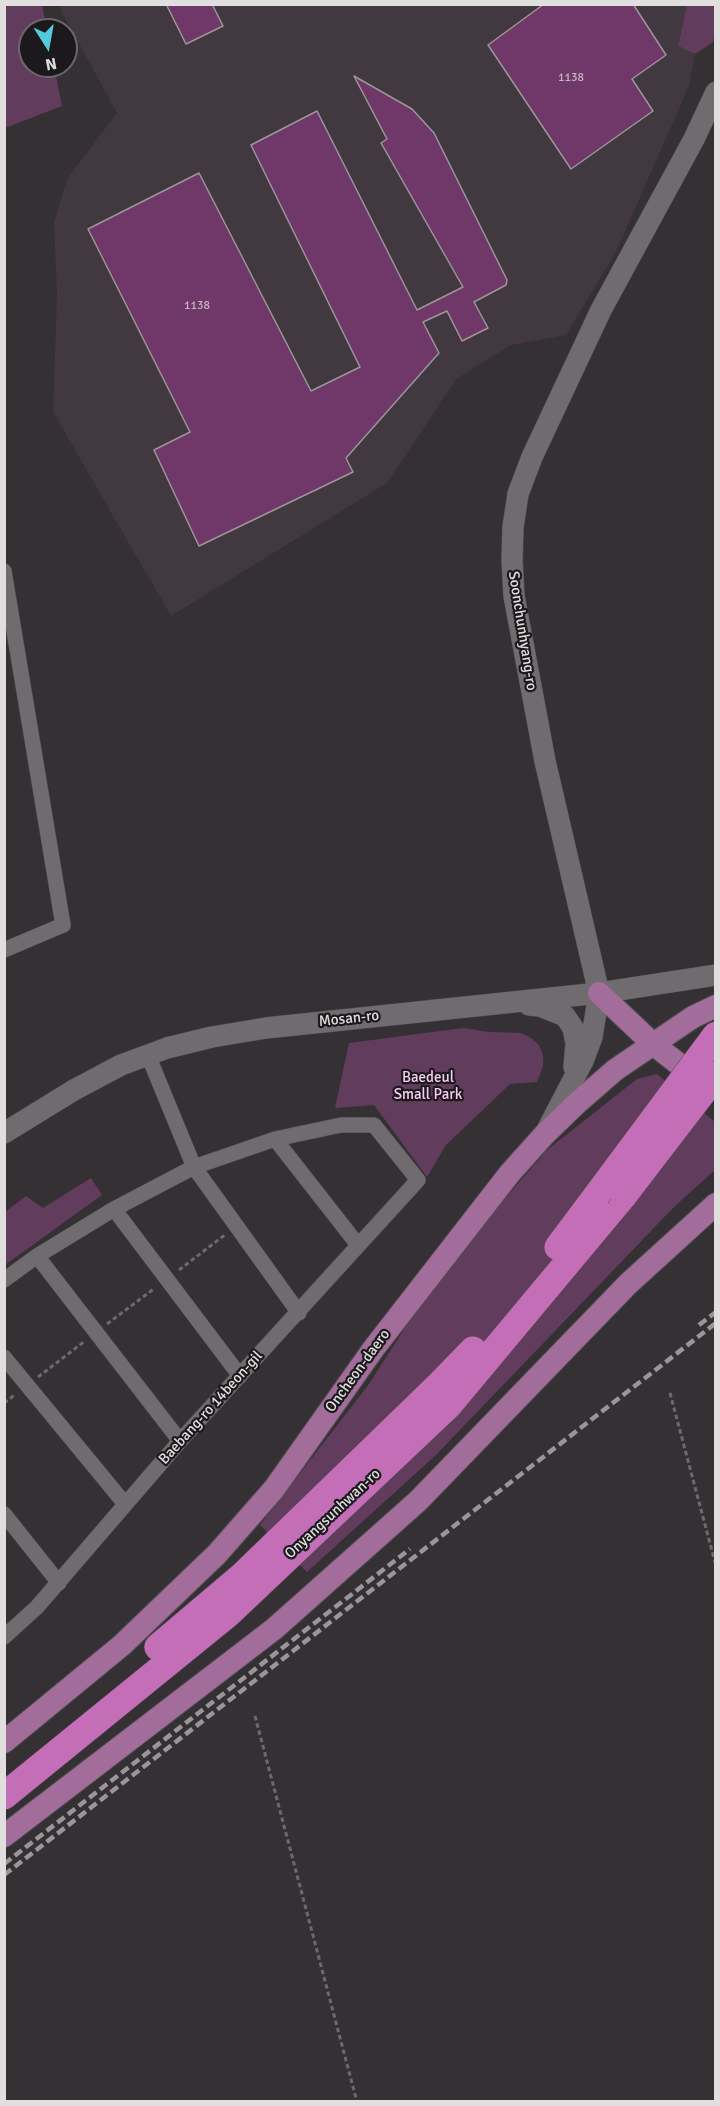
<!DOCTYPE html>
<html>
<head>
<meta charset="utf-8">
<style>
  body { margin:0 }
  #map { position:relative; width:720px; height:2106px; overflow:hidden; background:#353034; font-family:Signika,sans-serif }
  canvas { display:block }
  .frame { position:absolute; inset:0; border:6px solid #e1dee0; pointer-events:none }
  .north { position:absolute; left:18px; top:18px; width:60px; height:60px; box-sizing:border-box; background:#1b191b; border:2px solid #6a686a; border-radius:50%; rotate:169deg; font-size:16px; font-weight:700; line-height:24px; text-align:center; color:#e1dee0 }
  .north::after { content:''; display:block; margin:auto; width:21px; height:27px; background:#55cadf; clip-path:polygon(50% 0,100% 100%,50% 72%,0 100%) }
</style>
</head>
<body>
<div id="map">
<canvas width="720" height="2106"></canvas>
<div class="frame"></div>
<div class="north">N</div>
</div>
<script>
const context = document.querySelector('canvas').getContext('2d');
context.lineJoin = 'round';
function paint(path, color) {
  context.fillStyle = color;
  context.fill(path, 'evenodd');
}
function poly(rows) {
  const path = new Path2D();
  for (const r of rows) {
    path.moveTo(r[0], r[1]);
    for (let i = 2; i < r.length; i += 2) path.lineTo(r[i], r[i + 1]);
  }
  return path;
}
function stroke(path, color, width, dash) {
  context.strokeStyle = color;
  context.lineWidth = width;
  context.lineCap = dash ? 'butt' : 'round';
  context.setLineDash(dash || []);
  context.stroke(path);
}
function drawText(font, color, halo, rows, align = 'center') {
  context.font = font + ' Signika,sans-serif';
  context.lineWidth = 4.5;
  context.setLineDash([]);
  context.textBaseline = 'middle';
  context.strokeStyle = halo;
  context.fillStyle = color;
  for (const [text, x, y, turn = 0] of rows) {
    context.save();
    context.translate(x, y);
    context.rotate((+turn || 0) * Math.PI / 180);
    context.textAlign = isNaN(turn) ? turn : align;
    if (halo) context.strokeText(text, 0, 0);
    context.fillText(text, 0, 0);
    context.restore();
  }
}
paint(poly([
  [58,5,687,5,678,46,695,54,689,86,616,252,566,335,511,345,456,379,387,483,171,616,53,412,57,292,54,223,67,179,117,113]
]), '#423840');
paint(poly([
  [5,4,42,5,47,30,30,30,30,66,54,66,62,106,5,128],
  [687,5,715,5,715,30,713,42,695,54,678,46],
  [463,1028,489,1032,521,1033,531,1038,539,1045,543,1055,543,1067,537,1082,510,1084,446,1145,427,1177,374,1105,335,1108,349,1043],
  [657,1074,715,1122,715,1170,674,1207,436,1455,307,1572,260,1525,369,1384,415,1312,483,1224,547,1150,637,1079],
  [91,1178,102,1195,5,1265,5,1212,26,1196,43,1208]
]), '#623c5c');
const building = poly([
  [166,4,212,4,223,26,186,44,166,4],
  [544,4,633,4,666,55,632,79,653,111,571,169,488,45,544,4],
  [354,76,412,109,434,133,507,280,506,285,474,302,488,328,462,341,447,311,423,322,439,353,346,458,353,472,199,546,154,450,190,432,88,229,199,173,311,391,360,367,251,145,317,111,417,310,463,287,381,143,387,139,354,76]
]);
paint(building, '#6f3868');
stroke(building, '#9b969a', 1.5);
const street = poly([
  [4,571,63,925,4,950],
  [148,1055,194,1167,299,1313],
  [275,1139,358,1245],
  [114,1209,240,1376],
  [37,1256,180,1441],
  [4,1280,37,1256,114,1209,194,1167,275,1139,341,1125,374,1125,418,1180,180,1441,37,1607,4,1637],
  [4,1357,125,1504],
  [4,1514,59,1583]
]);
const secondary = poly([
  [529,1005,540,1006,565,1016,573,1028,576,1043,574,1067],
  [548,1128,583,1061,592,1037,599,993,545,761,514,596,512,560,513,527,518,494,532,457,601,310,694,139,716,92],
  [4,1133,74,1090,121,1065,167,1048,212,1037,266,1028,599,993,716,975]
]);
const primary = poly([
  [599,993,653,1044,702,1082],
  [4,1742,122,1645,217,1554,274,1489,374,1348,510,1173,545,1134,576,1104,615,1070,693,1017,716,1006],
  [4,1836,274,1629,418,1501,628,1284,716,1204]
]);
const highway = poly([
  [558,1247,597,1195],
  [158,1647,243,1575,440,1384,473,1350],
  [4,1796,228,1614,448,1406,624,1195]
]);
stroke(street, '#534f52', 16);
stroke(secondary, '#534f52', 22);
stroke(primary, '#534f52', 24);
stroke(highway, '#534f52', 28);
stroke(poly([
  [179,1270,226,1234],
  [107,1324,155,1288],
  [38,1377,85,1341],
  [670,1393,716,1566],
  [4,1403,16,1394],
  [255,1716,357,2102]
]), '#6d696c', 3, [4.5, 3]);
stroke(street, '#706b6f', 15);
stroke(secondary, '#706b6f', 21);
stroke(primary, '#a26d9b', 22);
stroke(highway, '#c46eb8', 27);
stroke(poly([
  [699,1325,716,1312],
  [4,1864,410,1549],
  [4,1875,716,1323]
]), '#999598', 4.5, [9, 4.5]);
const highwayBridge = poly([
  [597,1195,716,1035],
  [624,1195,716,1075]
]);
stroke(highwayBridge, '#534f52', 28, []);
stroke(highwayBridge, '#c46eb8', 27);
drawText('12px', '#c4b4c2', null, [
  ["1138",571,78],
  ["1138",197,306]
]);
drawText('15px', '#e1dee0', '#1b191b', [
  ["Soonchunhyang-ro",522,631,81],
  ["Mosan-ro",349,1019,-6],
  ["Oncheon-daero",358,1371,-54],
  ["Baebang-ro 14beon-gil",211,1408,-48],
  ["Onyangsunhwan-ro",333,1514,-43]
]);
drawText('15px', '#fdcaf4', '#1b191b', [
  ["Baedeul",428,1078],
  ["Small Park",428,1095]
]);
</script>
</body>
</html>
